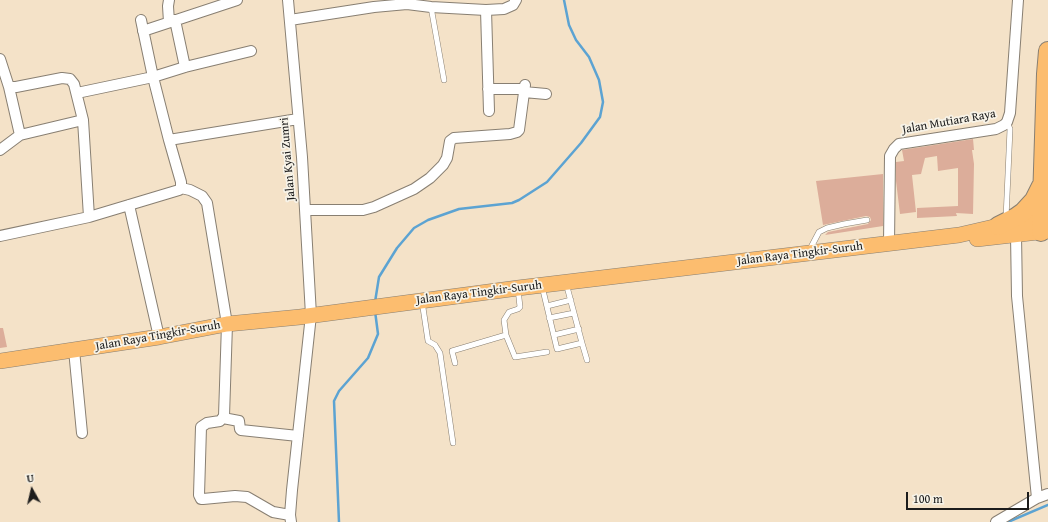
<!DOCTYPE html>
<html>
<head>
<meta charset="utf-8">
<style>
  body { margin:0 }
  #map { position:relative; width:1048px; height:522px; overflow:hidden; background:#f4e2c8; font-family:"Gentium Book Plus",serif }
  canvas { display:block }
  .north { position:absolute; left:12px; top:470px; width:40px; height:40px; -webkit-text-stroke:3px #f7f3e8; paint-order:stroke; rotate:352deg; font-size:11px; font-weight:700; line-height:16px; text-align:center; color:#1c1c1c }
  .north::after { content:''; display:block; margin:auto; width:14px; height:18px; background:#1c1c1c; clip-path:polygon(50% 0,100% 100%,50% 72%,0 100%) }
  .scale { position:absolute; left:906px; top:492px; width:123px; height:18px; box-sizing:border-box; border:2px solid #1c1c1c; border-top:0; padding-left:5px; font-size:12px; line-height:14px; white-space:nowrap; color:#1c1c1c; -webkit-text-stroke:3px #f7f3e8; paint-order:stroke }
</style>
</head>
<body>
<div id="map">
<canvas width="1048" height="522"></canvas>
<div class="north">U</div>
<div class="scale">100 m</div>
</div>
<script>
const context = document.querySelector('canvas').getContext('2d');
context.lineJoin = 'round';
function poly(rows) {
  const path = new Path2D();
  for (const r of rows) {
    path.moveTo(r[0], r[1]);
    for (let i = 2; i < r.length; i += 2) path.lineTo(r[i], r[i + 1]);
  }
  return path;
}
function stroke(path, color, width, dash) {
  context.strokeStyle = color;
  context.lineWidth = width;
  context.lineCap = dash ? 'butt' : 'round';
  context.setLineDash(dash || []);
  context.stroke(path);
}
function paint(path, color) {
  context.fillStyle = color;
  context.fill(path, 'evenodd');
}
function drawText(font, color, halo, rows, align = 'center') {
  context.font = font + ' "Gentium Book Plus",serif';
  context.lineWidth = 3.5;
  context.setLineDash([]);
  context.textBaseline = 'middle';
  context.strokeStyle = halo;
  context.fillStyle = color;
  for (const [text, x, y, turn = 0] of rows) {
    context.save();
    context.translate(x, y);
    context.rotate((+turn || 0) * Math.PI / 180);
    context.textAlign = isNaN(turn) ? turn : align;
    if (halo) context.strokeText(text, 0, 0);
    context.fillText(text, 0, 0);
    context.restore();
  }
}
stroke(poly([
  [375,302,379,277,397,248,414,228,428,220,459,209,512,203,519,200,547,182,581,143,600,117,603,102,599,80,589,57,576,40,569,25,564,0],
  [339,522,334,401,339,391,368,358,378,334,375,311],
  [1008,522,1048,505]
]), '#5ca3d2', 2.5);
paint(poly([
  [973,139,974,150,972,150,974,164,973,214,956,213,957,216,917,218,917,208,958,206,958,168,938,171,937,156,925,158,921,174,912,175,916,212,900,214,896,181,896,162,904,161,902,150],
  [883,174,883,226,825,235,828,232,868,224,871,220,870,217,866,216,823,225,816,181],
  [0,328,3,328,7,347,0,348]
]), '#dcad9a');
const service = poly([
  [431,7,444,80],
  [1006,218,1010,129,1007,122],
  [809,251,819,232,827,228,844,224,867,220],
  [542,286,557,349,582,343,566,283],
  [422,301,428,341,435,345,440,353,453,443],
  [547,306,571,300],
  [549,318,574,313],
  [506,335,515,357,547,352],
  [554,335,579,329],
  [582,343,587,360],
  [455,363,452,351,506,335,504,320,509,312,518,309,520,307,518,289]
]);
const minor = poly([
  [288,0,302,157,311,315,292,490,290,515,291,522],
  [486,10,489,111],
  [141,20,153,77,169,140],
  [175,20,185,67],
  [290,20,374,7,407,4,431,7,486,10,504,9,513,5,516,0],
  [169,22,168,6,169,0],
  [143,31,237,0],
  [0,59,9,87,20,135,83,120,89,217],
  [9,87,16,87,62,78,70,79,74,84,83,120],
  [488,89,524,89],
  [524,92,546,94],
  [77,93,153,77,185,67,251,51],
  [0,150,20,135],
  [181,188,190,190,202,196,207,203,227,324,224,416,220,421,207,423,201,427,199,495,201,499,203,499,235,496,247,497,273,512,290,515],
  [129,205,159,337],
  [305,210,363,210,374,207,414,189,430,178,443,165,447,158,450,141,454,138,510,134,517,132,519,130,525,85],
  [1016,235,1017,296,1037,498],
  [0,236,89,217,179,190,181,188,181,182,169,140,298,119],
  [889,244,890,156,894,149,899,144,996,129,1004,125,1007,122,1010,113,1018,0],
  [74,350,82,433],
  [223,418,239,421,240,429,241,430,298,436],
  [996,522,1037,498,1048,494]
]);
const primary = poly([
  [977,239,1048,231],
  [0,361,159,337,227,324,300,317,518,288,959,235,998,226,1048,220]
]);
const motorway = poly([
  [998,226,1016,217,1023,212,1034,200,1041,186],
  [1041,232,1046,74,1048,51]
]);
stroke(service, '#887f72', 6);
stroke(minor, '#887f72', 12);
stroke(primary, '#887f72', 16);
stroke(motorway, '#887f72', 20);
stroke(service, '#fff', 5);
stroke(minor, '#fff', 10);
stroke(primary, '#fcbd6f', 15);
stroke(motorway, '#fcbd6f', 18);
drawText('12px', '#1c1c1c', '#f7f3e8', [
  ["Jalan Mutiara Raya",949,122,-10],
  ["Jalan Kyai Zumri",288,159,-95],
  ["Jalan Raya Tingkir-Suruh",800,254,-7],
  ["Jalan Raya Tingkir-Suruh",479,293,-7],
  ["Jalan Raya Tingkir-Suruh",158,336,-10]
]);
</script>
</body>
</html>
